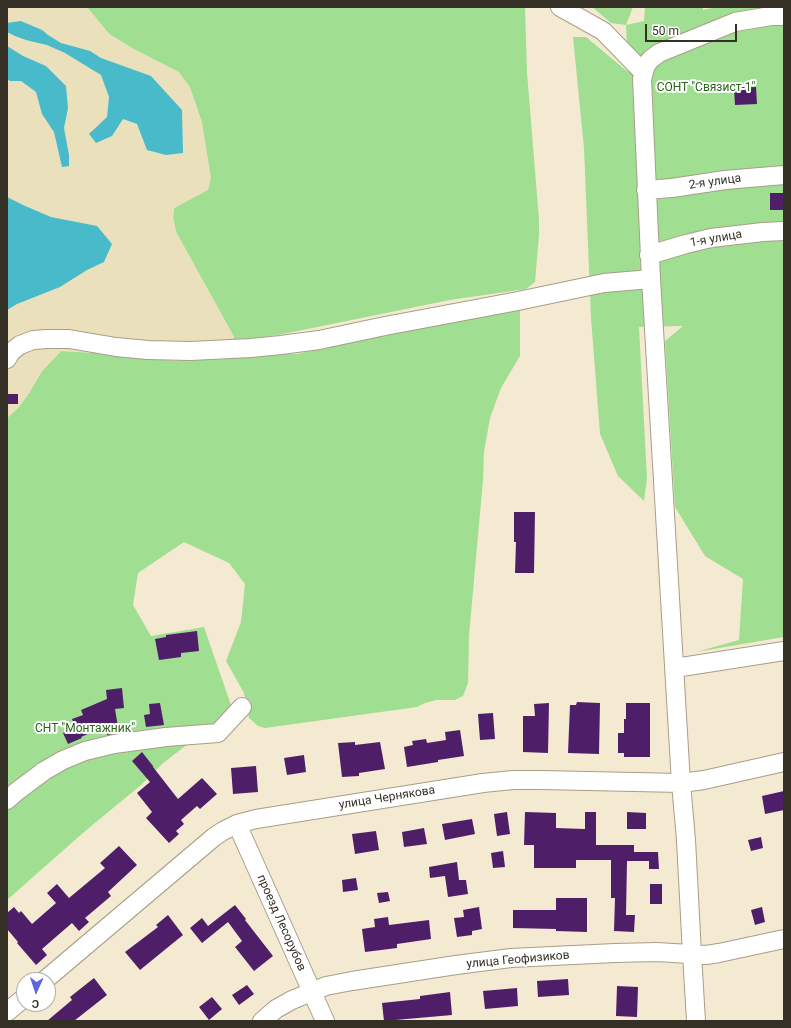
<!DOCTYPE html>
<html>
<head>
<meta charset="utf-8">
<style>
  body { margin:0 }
  #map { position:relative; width:791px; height:1028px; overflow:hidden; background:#f4ead1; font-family:Roboto,sans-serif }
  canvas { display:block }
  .frame { position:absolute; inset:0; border:8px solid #343026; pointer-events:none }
  .north { position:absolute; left:16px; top:972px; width:40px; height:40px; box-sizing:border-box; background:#fff; border:1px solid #aeaca8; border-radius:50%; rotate:183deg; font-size:11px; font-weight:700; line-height:16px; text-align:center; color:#343026 }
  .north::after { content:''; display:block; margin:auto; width:14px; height:18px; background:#5e65dd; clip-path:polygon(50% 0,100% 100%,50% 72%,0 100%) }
  .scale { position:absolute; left:645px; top:24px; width:92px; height:18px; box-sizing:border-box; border:2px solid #343026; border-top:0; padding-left:5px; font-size:12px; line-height:14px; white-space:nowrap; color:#343026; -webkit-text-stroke:3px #fff; paint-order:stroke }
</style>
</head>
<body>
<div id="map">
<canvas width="791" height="1028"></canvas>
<div class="frame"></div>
<div class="north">С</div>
<div class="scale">50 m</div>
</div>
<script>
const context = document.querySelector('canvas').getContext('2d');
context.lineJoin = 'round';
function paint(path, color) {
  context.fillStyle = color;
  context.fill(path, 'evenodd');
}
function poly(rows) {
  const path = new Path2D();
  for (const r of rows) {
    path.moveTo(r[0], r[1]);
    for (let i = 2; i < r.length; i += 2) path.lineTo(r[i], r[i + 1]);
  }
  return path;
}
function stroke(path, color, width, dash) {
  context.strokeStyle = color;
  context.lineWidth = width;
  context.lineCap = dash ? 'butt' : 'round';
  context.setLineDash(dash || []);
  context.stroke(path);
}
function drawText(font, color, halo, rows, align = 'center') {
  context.font = font + ' Roboto,sans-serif';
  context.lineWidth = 4;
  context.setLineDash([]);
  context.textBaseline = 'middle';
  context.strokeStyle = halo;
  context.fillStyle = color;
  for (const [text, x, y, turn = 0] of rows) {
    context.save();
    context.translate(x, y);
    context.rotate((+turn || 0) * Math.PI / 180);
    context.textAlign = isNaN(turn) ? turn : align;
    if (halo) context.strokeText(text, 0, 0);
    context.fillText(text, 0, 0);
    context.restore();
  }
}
paint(poly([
  [87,7,525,7,527,72,539,220,539,235,535,282,526,289,450,300,278,335,233,341,234,337,176,232,173,217,174,208,207,190,132,48,109,34],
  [592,7,633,7,626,25,644,21,645,7,703,7,703,10,717,7,784,7,784,637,696,652,739,640,743,579,705,556,675,507,665,341,683,326,639,327,647,478,644,501,618,476,600,434,591,318,584,148,573,37,586,37,628,72,626,25,611,23],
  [520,308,520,356,501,388,490,418,484,452,483,480,469,636,468,683,463,696,455,700,436,700,425,703,417,707,265,728,258,726,249,718,244,693,226,661,241,622,245,584,229,563,184,542,138,573,133,605,151,636,204,627,233,711,193,740,162,764,141,785,84,832,7,900,7,418,18,408,29,393,42,371,61,351,97,353,230,355,297,354,432,324]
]), '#a0de92');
paint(poly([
  [7,7,87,7,109,34,132,48,179,72,190,87,202,122,211,178,208,190,174,208,173,218,176,232,234,337,229,359,173,361,97,353,61,351,42,371,29,393,18,408,7,418]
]), '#eae1bc');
paint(poly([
  [21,21,42,30,48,35,61,43,90,51,101,58,151,76,182,110,183,153,166,155,147,150,137,124,123,119,112,136,96,143,89,134,107,117,109,97,101,75,65,53,47,45,26,40,15,36,7,32,7,23],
  [7,46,23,56,46,66,66,86,68,108,64,128,69,155,69,166,62,167,54,132,42,114,36,92,21,81,10,81,7,79],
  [7,197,23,205,51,217,97,226,112,244,104,262,87,270,60,287,17,304,7,310]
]), '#48baca');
paint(poly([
  [756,87,757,104,735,105,734,88],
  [770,193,784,193,784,210,770,210],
  [7,394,18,394,18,404,7,404],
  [514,512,535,512,534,573,515,573,516,542,514,542],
  [197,631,199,651,181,653,181,657,159,660,155,639,166,637,166,635],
  [122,688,124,708,115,709,119,733,107,735,106,726,81,737,82,738,68,744,63,733,75,727,72,719,83,715,81,710,107,699,106,690],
  [577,702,600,703,599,754,568,753,570,705,576,705],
  [160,703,164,725,146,727,144,715,150,714,149,704],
  [549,703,548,753,523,752,523,716,535,716,534,704],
  [626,703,650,703,650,757,624,757,624,753,618,753,618,733,624,733,624,719,626,719],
  [493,713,495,739,480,740,478,714],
  [460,730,464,756,438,760,438,762,407,767,404,747,413,745,412,741,426,739,427,743,446,740,445,732],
  [355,742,355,745,380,742,385,769,359,773,359,776,342,777,338,743],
  [142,752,153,766,153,767,178,799,202,778,217,794,200,809,197,806,181,820,184,824,176,831,179,834,169,843,146,818,152,812,137,793,150,782,132,761],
  [304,755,306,772,287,775,284,758],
  [256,766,258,792,233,794,231,768],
  [784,791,784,810,765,814,762,796],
  [507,812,510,834,497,836,494,814],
  [525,812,556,813,556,828,585,829,585,812,596,812,596,845,634,845,634,852,658,852,659,869,649,869,649,861,627,861,626,915,635,915,634,932,614,931,615,898,611,898,611,860,576,860,576,868,534,868,534,845,524,845],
  [627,812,646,813,646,829,627,829],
  [472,819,475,834,445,840,442,824],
  [424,828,427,844,404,847,402,832],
  [376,831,379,850,355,854,352,834],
  [761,837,763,848,751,851,748,840],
  [119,846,137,865,108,892,111,896,85,918,89,922,79,931,72,923,42,949,47,955,36,965,17,943,18,942,7,929,7,913,14,907,19,913,21,911,32,924,56,903,47,893,57,884,69,898,105,868,100,863],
  [503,851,505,867,493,868,491,853],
  [457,862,459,880,466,880,468,894,448,897,445,876,430,878,429,867],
  [356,878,358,890,343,892,342,880],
  [650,884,662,884,662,904,650,904],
  [388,892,390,901,379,903,377,893],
  [556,898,587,898,587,932,556,931,556,929,513,928,513,910,556,910],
  [235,905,246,919,245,920,273,956,254,971,235,947,242,941,228,922,202,943,190,928,202,918,208,926],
  [479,907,482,929,472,931,472,935,457,937,454,918,464,917,463,910],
  [762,907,765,922,755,925,751,910],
  [168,915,183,935,140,970,125,952,158,927,156,925],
  [388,917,389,925,429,920,431,939,397,944,397,948,365,952,362,929,375,927,374,919],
  [94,978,107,995,74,1021,47,1021,72,1000,70,997],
  [568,979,569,995,538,997,537,981],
  [247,985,254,994,239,1005,232,995],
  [617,986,638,987,637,1017,616,1016],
  [517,988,518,1006,485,1009,483,991],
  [450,992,452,1015,384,1021,382,1003,420,999,420,996],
  [212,997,222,1009,209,1020,199,1007]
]), '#4f1e69');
const minor = poly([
  [560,7,603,31,643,72],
  [646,190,672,188,725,180,784,175],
  [649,255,686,244,711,238,763,232,784,231],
  [7,359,11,352,20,345,33,340,47,339,69,339,116,347,148,350,190,351,251,348,281,345,319,340,385,326,518,301,604,283,651,279],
  [675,668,784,651],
  [7,800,16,792,44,771,63,760,85,751,114,744,166,737,218,733,242,707],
  [237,824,325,1021],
  [45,980,214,837,223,831,237,824,256,819,483,783,513,780,541,780,681,783,704,780,784,762],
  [7,1012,24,998],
  [262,1021,276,1009,292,1000,326,986,352,981,456,965,511,958,615,953,657,952,706,955,719,953,784,939],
  [696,1021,692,954,686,840,681,783,651,279,642,79,646,65,651,59,659,53,735,22,771,16,784,16]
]);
stroke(minor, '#a89e87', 20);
stroke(minor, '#fff', 18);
drawText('12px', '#286516', '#fff', [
  ["СОНТ \"Связист-1\"",706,88],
  ["СНТ \"Монтажник\"",85,729]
]);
drawText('12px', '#343026', '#fff', [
  ["2-я улица",715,182,-8],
  ["1-я улица",716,239,-10],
  ["улица Чернякова",387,798,-9],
  ["проезд Лесорубов",281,923,66],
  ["улица Геофизиков",518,960,-5]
]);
</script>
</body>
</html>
